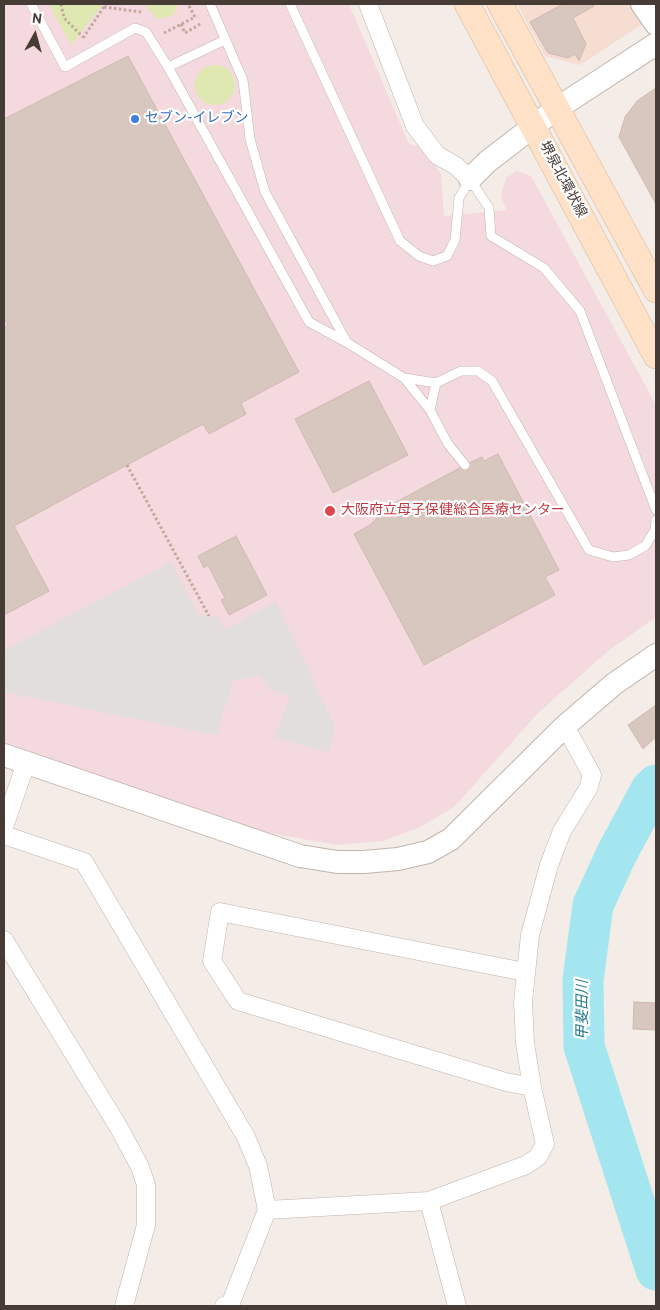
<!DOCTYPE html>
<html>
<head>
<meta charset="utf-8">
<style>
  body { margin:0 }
  #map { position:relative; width:660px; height:1310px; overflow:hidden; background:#f3ece7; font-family:Overpass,sans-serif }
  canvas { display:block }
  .frame { position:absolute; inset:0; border:5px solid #473b36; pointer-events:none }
  .north { position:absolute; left:10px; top:10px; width:50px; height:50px; -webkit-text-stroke:4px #fff; paint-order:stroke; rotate:7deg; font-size:14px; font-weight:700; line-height:20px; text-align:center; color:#473b36 }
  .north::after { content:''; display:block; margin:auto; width:18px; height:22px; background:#473b36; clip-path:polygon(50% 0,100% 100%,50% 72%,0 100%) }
</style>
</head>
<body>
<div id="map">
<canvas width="660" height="1310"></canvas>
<div class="frame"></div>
<div class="north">N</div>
</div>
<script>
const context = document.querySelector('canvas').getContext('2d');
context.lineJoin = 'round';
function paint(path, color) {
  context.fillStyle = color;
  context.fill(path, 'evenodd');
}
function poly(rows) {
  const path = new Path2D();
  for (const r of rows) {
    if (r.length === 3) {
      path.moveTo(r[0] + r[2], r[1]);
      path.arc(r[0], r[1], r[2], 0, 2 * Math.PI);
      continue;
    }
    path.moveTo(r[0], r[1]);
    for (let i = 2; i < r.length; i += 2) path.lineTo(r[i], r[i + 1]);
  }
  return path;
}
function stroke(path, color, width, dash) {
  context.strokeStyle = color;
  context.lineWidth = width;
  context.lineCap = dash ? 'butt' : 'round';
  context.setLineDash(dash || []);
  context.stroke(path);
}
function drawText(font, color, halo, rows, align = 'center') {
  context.font = font + ' Overpass,"Noto Sans JP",sans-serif';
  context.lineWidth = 4.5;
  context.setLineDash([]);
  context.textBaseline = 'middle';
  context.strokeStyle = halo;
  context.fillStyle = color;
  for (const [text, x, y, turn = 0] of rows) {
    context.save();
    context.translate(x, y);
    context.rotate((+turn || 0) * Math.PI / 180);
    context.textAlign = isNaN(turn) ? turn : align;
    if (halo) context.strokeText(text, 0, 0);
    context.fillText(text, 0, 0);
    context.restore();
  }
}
paint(poly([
  [517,4,656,4,656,15,580,65,545,56]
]), '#f5ddd2');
paint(poly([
  [4,4,349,4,409,144,422,146,441,174,444,216,506,210,501,195,506,178,517,171,531,176,656,405,656,617,608,651,538,713,455,806,419,828,382,841,337,845,258,831,4,742]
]), '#f4dade');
paint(poly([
  [49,4,103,4,71,45],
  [147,4,177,4,177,8,173,15,158,19,147,8],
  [215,85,20]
]), '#dee8b0');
paint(poly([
  [171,562,199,615,217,616,225,630,276,601,335,727,328,752,274,738,290,696,268,689,260,675,233,681,216,735,4,692,4,650]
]), '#e2dedc');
stroke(poly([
  [656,785,651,790,617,853,593,905,583,980,584,1046,656,1270]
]), '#a3e6f0', 41);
const building = poly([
  [563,4,593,4,594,6,573,18,586,44,579,61,575,54,568,58,548,53,530,22,563,4],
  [128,56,299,372,241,403,246,414,209,434,203,424,14,526,49,591,4,615,4,327,8,325,4,317,4,119,128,56],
  [656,88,656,204,619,137,625,117,637,101,656,88],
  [369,381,408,455,333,493,295,419,369,381],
  [498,454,559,570,545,577,555,595,424,665,354,534,370,525,387,507,465,465,482,457,484,461,498,454],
  [236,536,267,595,229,615,221,600,225,598,208,565,204,568,198,556,236,536],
  [656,705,656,737,643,749,628,725,656,705],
  [634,1002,656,1003,656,1030,633,1029,634,1002]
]);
paint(building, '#d8c7bf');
stroke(building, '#d0bab0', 1);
const service = poly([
  [31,4,65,67,135,28,146,32,168,67],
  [210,4,243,80,250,139,265,192,346,341],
  [290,4,400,241,419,256,433,261,447,256,455,240,459,198,470,179,489,208,491,236,544,268,580,311,656,510],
  [225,40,168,67,309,322,346,342,404,378,436,383,461,371,478,371,492,381,589,550,613,557,629,555,645,546,655,530,656,520],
  [404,378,430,410,448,444,465,465],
  [430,410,436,383]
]);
const minor = poly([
  [368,4,415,126,437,155,456,166,470,179],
  [4,827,26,763],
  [4,835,84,862,246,1137,258,1166,267,1210,230,1305,224,1306],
  [4,940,118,1126,140,1167,146,1185,146,1225,124,1306],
  [525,972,220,912,212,961,238,1001,506,1082,532,1087],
  [429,1201,457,1306],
  [267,1210,429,1201,526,1165,538,1157,545,1144,532,1087,525,1043,523,1002,530,935,549,865,562,831,588,789,592,775,565,726]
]);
const tertiary = poly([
  [642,4,656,24],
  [470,179,487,162,556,109,656,44],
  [4,755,300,856,337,862,364,862,398,859,428,852,451,839,565,726,614,684,656,655]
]);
const secondary = poly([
  [467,4,656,356],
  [500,4,656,290]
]);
stroke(service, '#c2b4ad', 10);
stroke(minor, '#c2b4ad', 19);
stroke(tertiary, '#c2b4ad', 24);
stroke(secondary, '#d6b599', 26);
stroke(poly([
  [61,4,64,18,83,37],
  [104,7,141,12],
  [181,24,185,33,202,23],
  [164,33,195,17,188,4],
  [83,38,106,4],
  [127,465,209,616]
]), '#c1a99b', 3, [2.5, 2.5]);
stroke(service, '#fff', 9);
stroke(minor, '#fff', 18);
stroke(tertiary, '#fff', 22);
stroke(secondary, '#fee1c6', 25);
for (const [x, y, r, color] of [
  [135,119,5,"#3f7fe0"],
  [330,511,6,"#e0444e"]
]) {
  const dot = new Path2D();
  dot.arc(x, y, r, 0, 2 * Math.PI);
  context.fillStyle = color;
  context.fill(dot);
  stroke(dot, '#fff', 2);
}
drawText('14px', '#366cbe', '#fff', [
  ["セブン-イレブン",145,119]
], 'left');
drawText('14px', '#473b36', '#fff', [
  ["堺泉北環状線",562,180,62]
]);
drawText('14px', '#be3a42', '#fff', [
  ["大阪府立母子保健総合医療センター",341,511]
], 'left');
drawText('italic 15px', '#287c8a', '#fff', [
  ["甲斐田川",584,1010,-90]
]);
</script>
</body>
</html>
